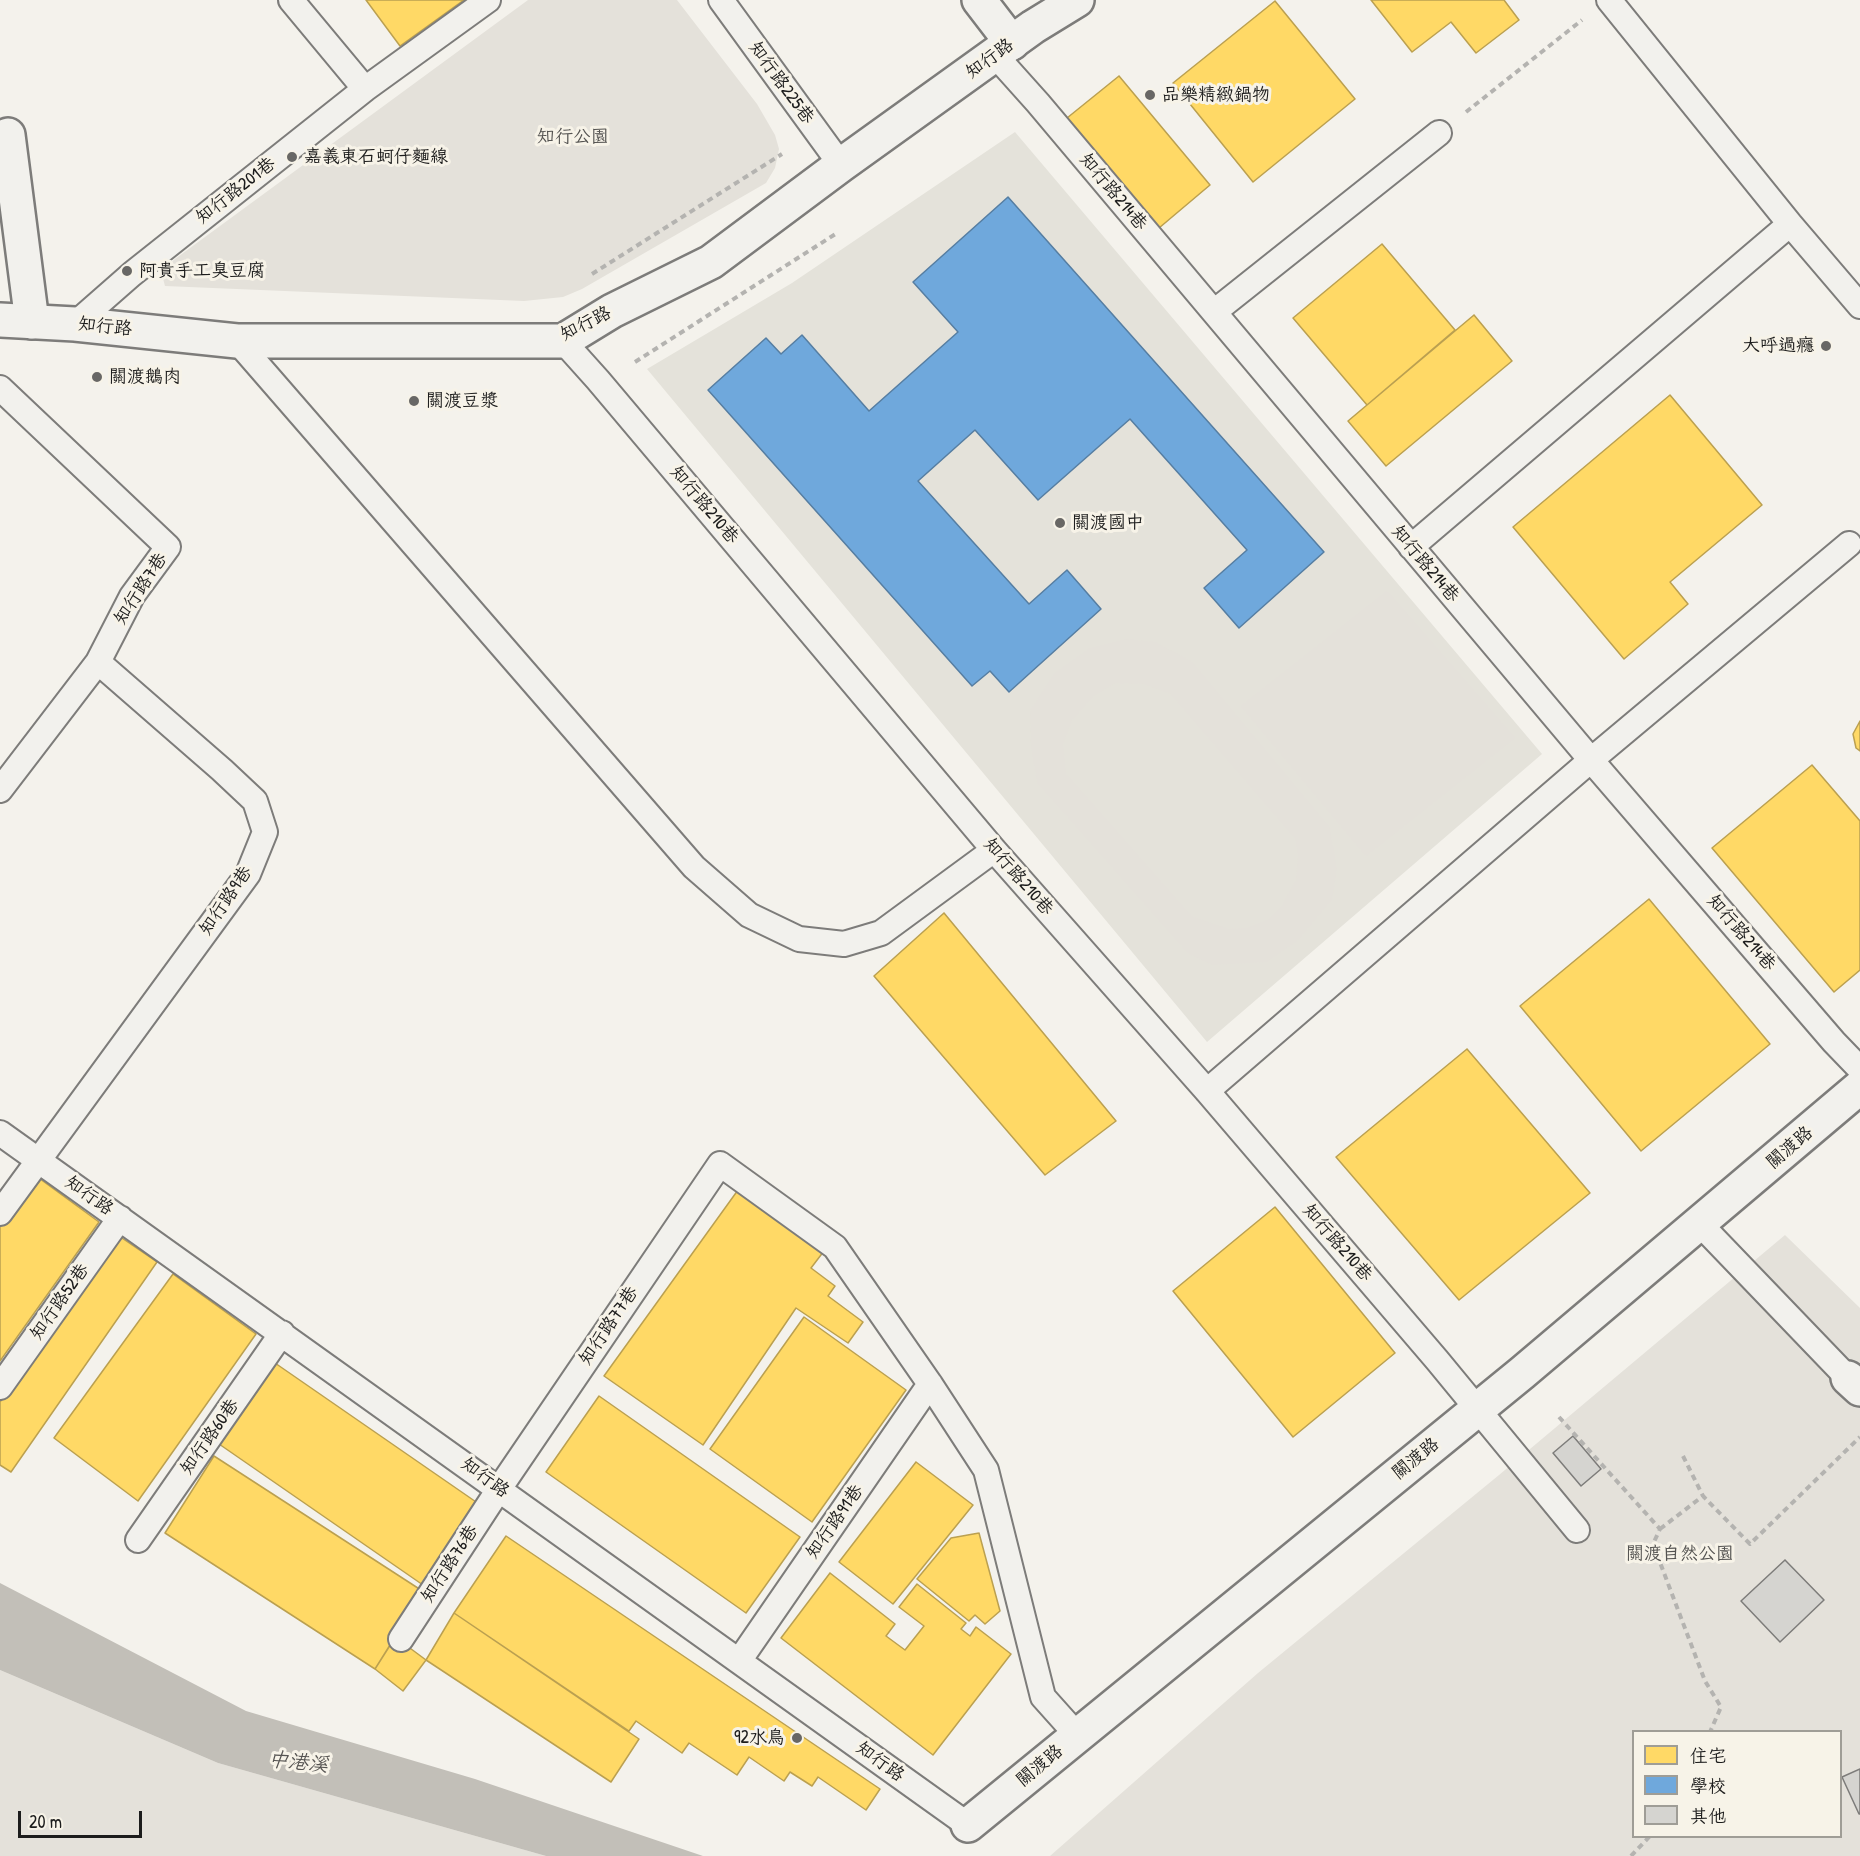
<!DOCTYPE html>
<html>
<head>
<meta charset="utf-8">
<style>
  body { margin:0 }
  #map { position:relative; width:1860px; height:1856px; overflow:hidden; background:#f4f2ec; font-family:"Patrick Hand","LXGW WenKai TC",sans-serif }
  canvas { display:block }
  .legend { position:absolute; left:1632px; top:1730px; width:210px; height:108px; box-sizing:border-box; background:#f7f3e8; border:2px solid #9f9d96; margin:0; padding:8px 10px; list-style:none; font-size:18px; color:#1c1c1c }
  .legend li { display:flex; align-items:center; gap:12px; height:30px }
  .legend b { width:30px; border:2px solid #9f9d96 }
  .scale { position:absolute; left:18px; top:1811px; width:124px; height:27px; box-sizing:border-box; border:3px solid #1c1c1c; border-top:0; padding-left:8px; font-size:18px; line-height:21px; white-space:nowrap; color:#1c1c1c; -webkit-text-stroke:4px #f7f3e8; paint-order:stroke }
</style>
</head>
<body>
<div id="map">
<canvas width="1860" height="1856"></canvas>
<ul class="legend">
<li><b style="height:16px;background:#ffd966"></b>住宅</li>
<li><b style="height:16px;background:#6fa8dc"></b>學校</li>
<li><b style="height:16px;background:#d5d4d0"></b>其他</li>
</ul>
<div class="scale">20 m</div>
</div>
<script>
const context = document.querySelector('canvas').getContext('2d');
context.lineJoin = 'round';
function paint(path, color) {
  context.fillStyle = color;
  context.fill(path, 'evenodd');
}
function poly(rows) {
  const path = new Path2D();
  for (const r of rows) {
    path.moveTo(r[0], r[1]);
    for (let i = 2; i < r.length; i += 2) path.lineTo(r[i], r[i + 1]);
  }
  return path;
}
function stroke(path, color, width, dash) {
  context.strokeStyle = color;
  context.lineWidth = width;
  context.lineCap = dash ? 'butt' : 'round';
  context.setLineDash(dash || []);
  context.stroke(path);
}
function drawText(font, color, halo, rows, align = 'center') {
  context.font = font + ' "Patrick Hand","LXGW WenKai TC",sans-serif';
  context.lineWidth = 6;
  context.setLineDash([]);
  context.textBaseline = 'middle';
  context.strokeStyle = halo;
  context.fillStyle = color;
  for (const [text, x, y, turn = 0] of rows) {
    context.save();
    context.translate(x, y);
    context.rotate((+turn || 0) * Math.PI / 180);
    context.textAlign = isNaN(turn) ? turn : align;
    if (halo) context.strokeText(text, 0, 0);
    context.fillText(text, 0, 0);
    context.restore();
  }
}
paint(poly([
  [1015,132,1542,754,1207,1042,647,369,792,283]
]), '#e4e2da');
paint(poly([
  [528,0,677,0,757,104,775,135,779,149,775,168,766,183,582,289,563,297,524,301,165,286,161,271,175,259],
  [1387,591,1515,738,1366,856,1241,706],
  [1126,639,1155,642,1191,661,1329,827,1337,868,1332,899,1297,941,1266,962,1212,965,1189,954,1037,782,1031,745,1030,711,1055,673,1090,648],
  [1116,683,1144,684,1171,694,1295,838,1298,856,1296,880,1283,904,1267,920,1247,928,1229,929,1191,916,1066,774,1063,744,1072,720,1093,696],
  [1785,1235,1860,1308,1860,1856,1050,1856,1258,1673,1499,1475],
  [1634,1732,1840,1732,1840,1836,1634,1836],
  [0,1670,218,1763,546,1856,0,1856]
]), '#e4e1da');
paint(poly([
  [0,1583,246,1711,475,1779,703,1856,546,1856,218,1763,0,1670]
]), '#c2bfb8');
const homes = poly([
  [366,0,464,0,400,46,366,0],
  [1371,0,1504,0,1519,20,1476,53,1451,22,1412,52,1371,0],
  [1275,1,1355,99,1253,182,1173,83,1275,1],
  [1119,76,1210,185,1159,228,1067,118,1119,76],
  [1382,244,1455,330,1367,405,1293,318,1382,244],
  [1474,315,1512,361,1386,466,1348,421,1474,315],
  [1670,395,1762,505,1670,582,1688,604,1624,659,1513,527,1670,395],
  [1860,721,1860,751,1856,748,1853,734,1860,721],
  [1812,765,1860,821,1860,970,1834,992,1712,848,1812,765],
  [1649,899,1770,1044,1641,1151,1520,1006,1649,899],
  [944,913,1116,1121,1045,1175,874,976,944,913],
  [1467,1049,1590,1193,1459,1300,1336,1157,1467,1049],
  [36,1176,99,1222,0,1361,0,1225,36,1176],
  [738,1190,824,1251,811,1268,835,1286,828,1296,863,1322,848,1343,796,1308,703,1445,604,1376,738,1190],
  [1275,1207,1395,1353,1293,1437,1173,1291,1275,1207],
  [116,1234,157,1262,11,1472,0,1465,0,1402,116,1234],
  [173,1274,256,1334,138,1501,54,1438,173,1274],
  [804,1317,906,1390,812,1522,710,1449,804,1317],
  [275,1363,479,1504,423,1585,219,1444,275,1363],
  [599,1396,800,1537,746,1613,546,1472,599,1396],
  [214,1456,424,1592,375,1669,165,1533,214,1456],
  [916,1462,973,1505,893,1604,839,1562,916,1462],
  [979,1533,1000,1611,985,1624,975,1615,969,1621,917,1579,951,1538,979,1533],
  [506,1536,880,1789,866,1810,818,1777,812,1786,790,1772,784,1781,749,1757,737,1775,689,1743,682,1753,636,1721,629,1731,454,1613,506,1536],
  [830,1573,895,1624,886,1636,905,1650,924,1626,899,1607,917,1584,966,1623,961,1629,970,1636,976,1627,1011,1654,933,1755,781,1638,830,1573],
  [454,1613,639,1739,611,1782,426,1660,454,1613],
  [395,1637,426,1660,403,1691,375,1669,395,1637]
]);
paint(homes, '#ffd966');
stroke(homes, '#bba050', 1.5);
const schools = poly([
  [1008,197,1324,552,1239,628,1204,588,1247,550,1130,419,1038,500,975,430,918,481,1029,604,1067,570,1101,609,1009,692,990,671,972,686,708,390,766,338,781,354,802,335,869,411,958,332,913,282,1008,197]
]);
paint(schools, '#6fa8dc');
stroke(schools, '#567ea2', 1.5);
const building = poly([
  [1573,1436,1601,1469,1581,1486,1553,1453,1573,1436],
  [1785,1560,1824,1600,1780,1642,1741,1601,1785,1560],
  [1860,1769,1860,1814,1859,1814,1842,1777,1860,1769]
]);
paint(building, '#d5d4d0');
stroke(building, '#7d7c7a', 1.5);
const lane = poly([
  [291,0,365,89],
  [721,0,841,165],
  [1609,0,1790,224,1860,306],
  [995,55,1038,103,1591,760,1834,1042,1860,1069],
  [1214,312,1439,133],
  [75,324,132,274,365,89,488,0],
  [237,341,694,867,749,915,799,939,844,944,881,933,994,850],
  [563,341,598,380,994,850,1207,1091,1437,1360,1577,1530],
  [0,388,168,547,132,596,98,662,0,790],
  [1411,547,1790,224],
  [1207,1091,1591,760,1849,544],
  [0,1133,968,1825],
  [0,1213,248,874,265,832,255,801,222,770,98,662],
  [1700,1224,1848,1378],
  [0,1387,120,1218],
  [138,1540,282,1333],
  [401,1639,499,1489,720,1164,835,1247,930,1384,986,1470,1043,1697,1077,1735],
  [739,1661,930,1384]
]);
const street = poly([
  [979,0,1012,43],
  [8,135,32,322],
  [1848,1378,1860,1389],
  [968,1825,1522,1373,1860,1087]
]);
const secondary = poly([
  [0,320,75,324,237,341,563,341,612,311,711,262,841,165,1033,27,1077,0]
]);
stroke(lane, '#7d7c7a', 28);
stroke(street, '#7d7c7a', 38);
stroke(secondary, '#7d7c7a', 38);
stroke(poly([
  [1466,112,1582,20],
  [592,274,782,154],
  [635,362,837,233],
  [1559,1417,1660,1529,1653,1544,1705,1681,1721,1707,1710,1732],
  [1683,1456,1703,1496],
  [1660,1529,1703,1496,1750,1544,1860,1437],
  [1631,1856,1650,1836]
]), '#b4b3b0', 4, [6, 4.5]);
stroke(lane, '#f2f1ed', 24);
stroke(street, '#f2f1ed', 33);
stroke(secondary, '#f2f1ed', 33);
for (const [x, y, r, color] of [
  [1150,95,6,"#686765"],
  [292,157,6,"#686765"],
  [127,271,6,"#686765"],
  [1826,346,6,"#686765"],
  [97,377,6,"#686765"],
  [414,401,6,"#686765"],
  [1060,523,6,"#686765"],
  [797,1738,6,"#686765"]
]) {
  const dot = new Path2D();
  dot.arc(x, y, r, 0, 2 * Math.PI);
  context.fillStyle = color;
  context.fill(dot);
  stroke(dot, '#f7f3e8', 2);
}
drawText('18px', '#1c1c1c', '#f7f3e8', [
  ["知行路",990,59,-36],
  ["知行路225巷",781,83,54],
  ["知行路201巷",236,191,-38],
  ["知行路214巷",1113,192,50],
  ["知行路",586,324,-27],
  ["知行路",105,327,6],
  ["知行路210巷",704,505,50],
  ["知行路214巷",1425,564,50],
  ["知行路7巷",141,589,-57],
  ["知行路210巷",1018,877,49],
  ["知行路9巷",226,901,-56],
  ["知行路214巷",1741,933,49],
  ["關渡路",1790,1148,-41],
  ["知行路",89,1196,35],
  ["知行路210巷",1337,1243,49],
  ["知行路52巷",60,1302,-55],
  ["知行路77巷",609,1326,-56],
  ["知行路60巷",210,1437,-55],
  ["關渡路",1416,1459,-39],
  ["知行路",485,1478,36],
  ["知行路91巷",835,1522,-55],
  ["知行路76巷",450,1564,-57],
  ["知行路",880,1762,36],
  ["關渡路",1040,1766,-40]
]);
drawText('18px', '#1c1c1c', '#f7f3e8', [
  ["品樂精緻鍋物",1162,95],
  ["嘉義東石蚵仔麵線",304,157],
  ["阿貴手工臭豆腐",139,271],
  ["大呼過癮",1814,346,"right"],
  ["關渡鵝肉",109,377],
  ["關渡豆漿",426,401],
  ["關渡國中",1072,523],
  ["92水鳥",785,1738,"right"]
], 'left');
drawText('18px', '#545351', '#f7f3e8', [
  ["知行公園",573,137],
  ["關渡自然公園",1680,1554]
]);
drawText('italic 20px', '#565452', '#f7f3e8', [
  ["中港溪",298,1763,6]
]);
</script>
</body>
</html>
